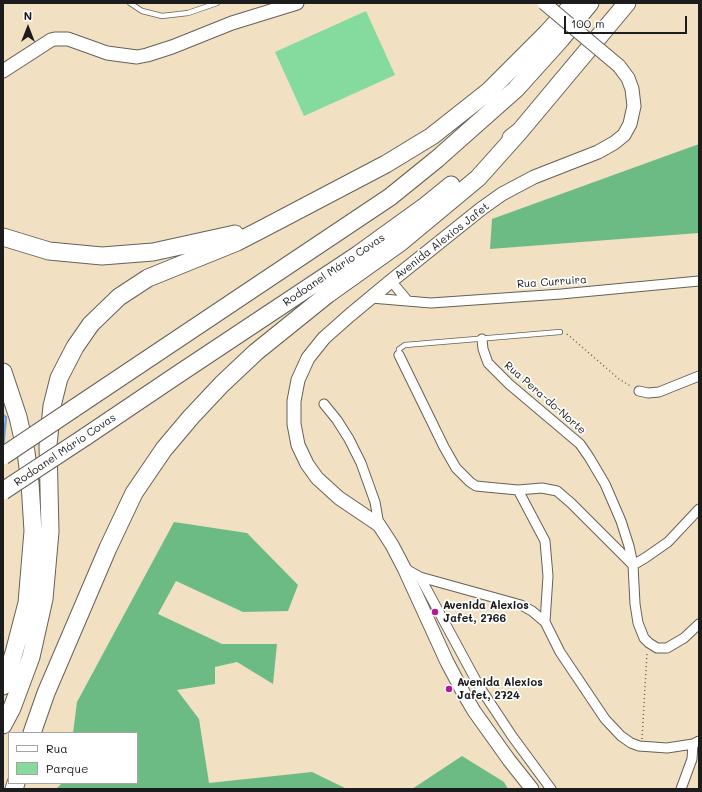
<!DOCTYPE html>
<html>
<head>
<meta charset="utf-8">
<style>
  body { margin:0 }
  #map { position:relative; width:702px; height:792px; overflow:hidden; background:#f1e0c2; font-family:Mali,sans-serif }
  canvas { display:block }
  .frame { position:absolute; inset:0; border:4px solid #1c1c1c; pointer-events:none }
  .legend { position:absolute; left:8px; top:732px; width:130px; height:52px; box-sizing:border-box; background:#fff; border:1px solid #a4a4a4; margin:0; padding:5px 7px; list-style:none; font-size:12px; color:#1c1c1c }
  .legend li { display:flex; align-items:center; gap:8px; height:20px }
  .legend b { width:20px; border:1px solid #a4a4a4 }
  .north { position:absolute; left:8px; top:8px; width:40px; height:40px; -webkit-text-stroke:3px #fff; paint-order:stroke; rotate:0deg; font-size:11px; font-weight:700; line-height:16px; text-align:center; color:#1c1c1c }
  .north::after { content:''; display:block; margin:auto; width:14px; height:18px; background:#1c1c1c; clip-path:polygon(50% 0,100% 100%,50% 72%,0 100%) }
  .scale { position:absolute; left:564px; top:16px; width:123px; height:18px; box-sizing:border-box; border:2px solid #1c1c1c; border-top:0; padding-left:5px; font-size:12px; line-height:14px; white-space:nowrap; color:#1c1c1c; -webkit-text-stroke:3px #fff; paint-order:stroke }
</style>
</head>
<body>
<div id="map">
<canvas width="702" height="792"></canvas>
<div class="frame"></div>
<ul class="legend">
<li><b style="height:5px;background:#fff"></b>Rua</li>
<li><b style="height:11px;background:#85db9e"></b>Parque</li>
</ul>
<div class="north">N</div>
<div class="scale">100 m</div>
</div>
<script>
const context = document.querySelector('canvas').getContext('2d');
context.lineJoin = 'round';
function paint(path, color) {
  context.fillStyle = color;
  context.fill(path, 'evenodd');
}
function poly(rows) {
  const path = new Path2D();
  for (const r of rows) {
    path.moveTo(r[0], r[1]);
    for (let i = 2; i < r.length; i += 2) path.lineTo(r[i], r[i + 1]);
  }
  return path;
}
function stroke(path, color, width, dash) {
  context.strokeStyle = color;
  context.lineWidth = width;
  context.lineCap = dash ? 'butt' : 'round';
  context.setLineDash(dash || []);
  context.stroke(path);
}
function drawText(font, color, halo, rows, align = 'center') {
  context.font = font + ' Mali,sans-serif';
  context.lineWidth = 3.5;
  context.setLineDash([]);
  context.textBaseline = 'middle';
  context.strokeStyle = halo;
  context.fillStyle = color;
  for (const [text, x, y, turn = 0] of rows) {
    context.save();
    context.translate(x, y);
    context.rotate((+turn || 0) * Math.PI / 180);
    context.textAlign = isNaN(turn) ? turn : align;
    if (halo) context.strokeText(text, 0, 0);
    context.fillText(text, 0, 0);
    context.restore();
  }
}
paint(poly([
  [366,11,395,75,304,116,275,52]
]), '#85db9e');
paint(poly([
  [699,144,699,233,490,249,492,219],
  [174,522,247,533,298,585,288,611,243,612,176,581,158,614,222,644,277,644,273,684,237,662,215,667,215,684,177,690,199,719,209,783,312,772,347,789,56,789,62,783,137,783,137,733,73,733,77,702],
  [462,756,504,782,508,789,412,789]
]), '#6cbb85');
stroke(poly([
  [3,415,6,417,3,447]
]), '#70a7df', 2.5);
const service = poly([
  [130,3,142,11,162,16,188,13,217,3],
  [399,355,399,349,405,345,560,332]
]);
const minor = poly([
  [391,281,407,300],
  [371,298,431,303,561,294,699,281],
  [482,339,483,349,488,363,509,384,580,444,589,457,605,484,621,521,629,546,633,565,635,604,638,623,644,638,649,643,657,648,667,648,684,638,699,624],
  [399,355,444,447,456,468,470,482,476,486,486,487,518,490,542,488,557,491,571,503,633,565,645,558,668,542,699,509],
  [639,391,648,393,659,392,699,376],
  [324,404,337,420,349,439,361,463,375,502,379,525],
  [518,490,545,541,548,576,545,622],
  [404,568,420,577,479,686,512,736,551,789],
  [420,577,521,605,532,611,545,622,560,652,605,719,621,736,631,743,639,746,667,748,693,744,699,741],
  [681,789,692,759,693,744]
]);
const secondary = poly([
  [3,71,51,40,55,39,68,39,107,53,137,57,147,55,172,47,232,23,297,3],
  [532,789,509,760,474,711,464,694,447,662,404,568,392,545,379,525,339,498,317,478,307,464,298,445,294,424,294,401,298,380,308,358,324,338,350,315,391,281,481,209,502,194,534,177,598,152,614,143,624,135,630,124,634,106,632,89,628,78,619,66]
]);
const motorway = poly([
  [511,138,520,131,627,3],
  [3,237,49,251,102,256,153,252,235,234],
  [3,372,18,417,26,452,30,483,33,531,27,603,14,653,3,686],
  [73,409,390,197,437,159,516,89,561,39,590,3],
  [85,437,177,375,359,254,424,207,451,185],
  [3,725,12,708,31,657,44,599,50,532,48,445,52,406,59,378,75,347,91,324,119,297,148,278,237,242,266,227,386,164,432,136,489,91,547,33,574,3],
  [32,733,46,693,108,548,134,493,164,449,191,417,222,384,256,352,328,294,401,242,478,178,520,131],
  [14,789,16,783]
]);
stroke(service, '#676156', 6);
stroke(minor, '#676156', 11);
stroke(secondary, '#676156', 15);
stroke(motorway, '#676156', 19);
stroke(poly([
  [567,334,619,379,632,387],
  [642,739,647,653]
]), '#676156', 1.5, [1, 3]);
stroke(service, '#fff', 4.5);
stroke(minor, '#fff', 9);
stroke(secondary, '#fff', 13);
stroke(motorway, '#fff', 17);
const secondaryBridge = poly([
  [544,3,619,66]
]);
const motorwayBridge = poly([
  [3,456,73,409],
  [3,491,85,437]
]);
stroke(secondaryBridge, '#676156', 15, []);
stroke(motorwayBridge, '#676156', 19, []);
stroke(secondaryBridge, '#fff', 13);
stroke(motorwayBridge, '#fff', 17);
for (const [x, y, r, color] of [
  [435,612,4,"#b5179e"],
  [449,689,4,"#b5179e"]
]) {
  const dot = new Path2D();
  dot.arc(x, y, r, 0, 2 * Math.PI);
  context.fillStyle = color;
  context.fill(dot);
  stroke(dot, '#fff', 1.5);
}
drawText('11px', '#1c1c1c', '#fff', [
  ["Avenida Alexios Jafet",442,241,-38],
  ["Rodoanel Mário Covas",334,270,-34],
  ["Rua Curruira",552,282,-4],
  ["Rua Pera-do-Norte",545,398,41],
  ["Rodoanel Mário Covas",65,450,-34]
]);
drawText('bold 11px', '#1c1c1c', '#fff', [
  ["Avenida Alexios",443,606],
  ["Jafet, 2766",443,619],
  ["Avenida Alexios",457,683],
  ["Jafet, 2724",457,696]
], 'left');
</script>
</body>
</html>
